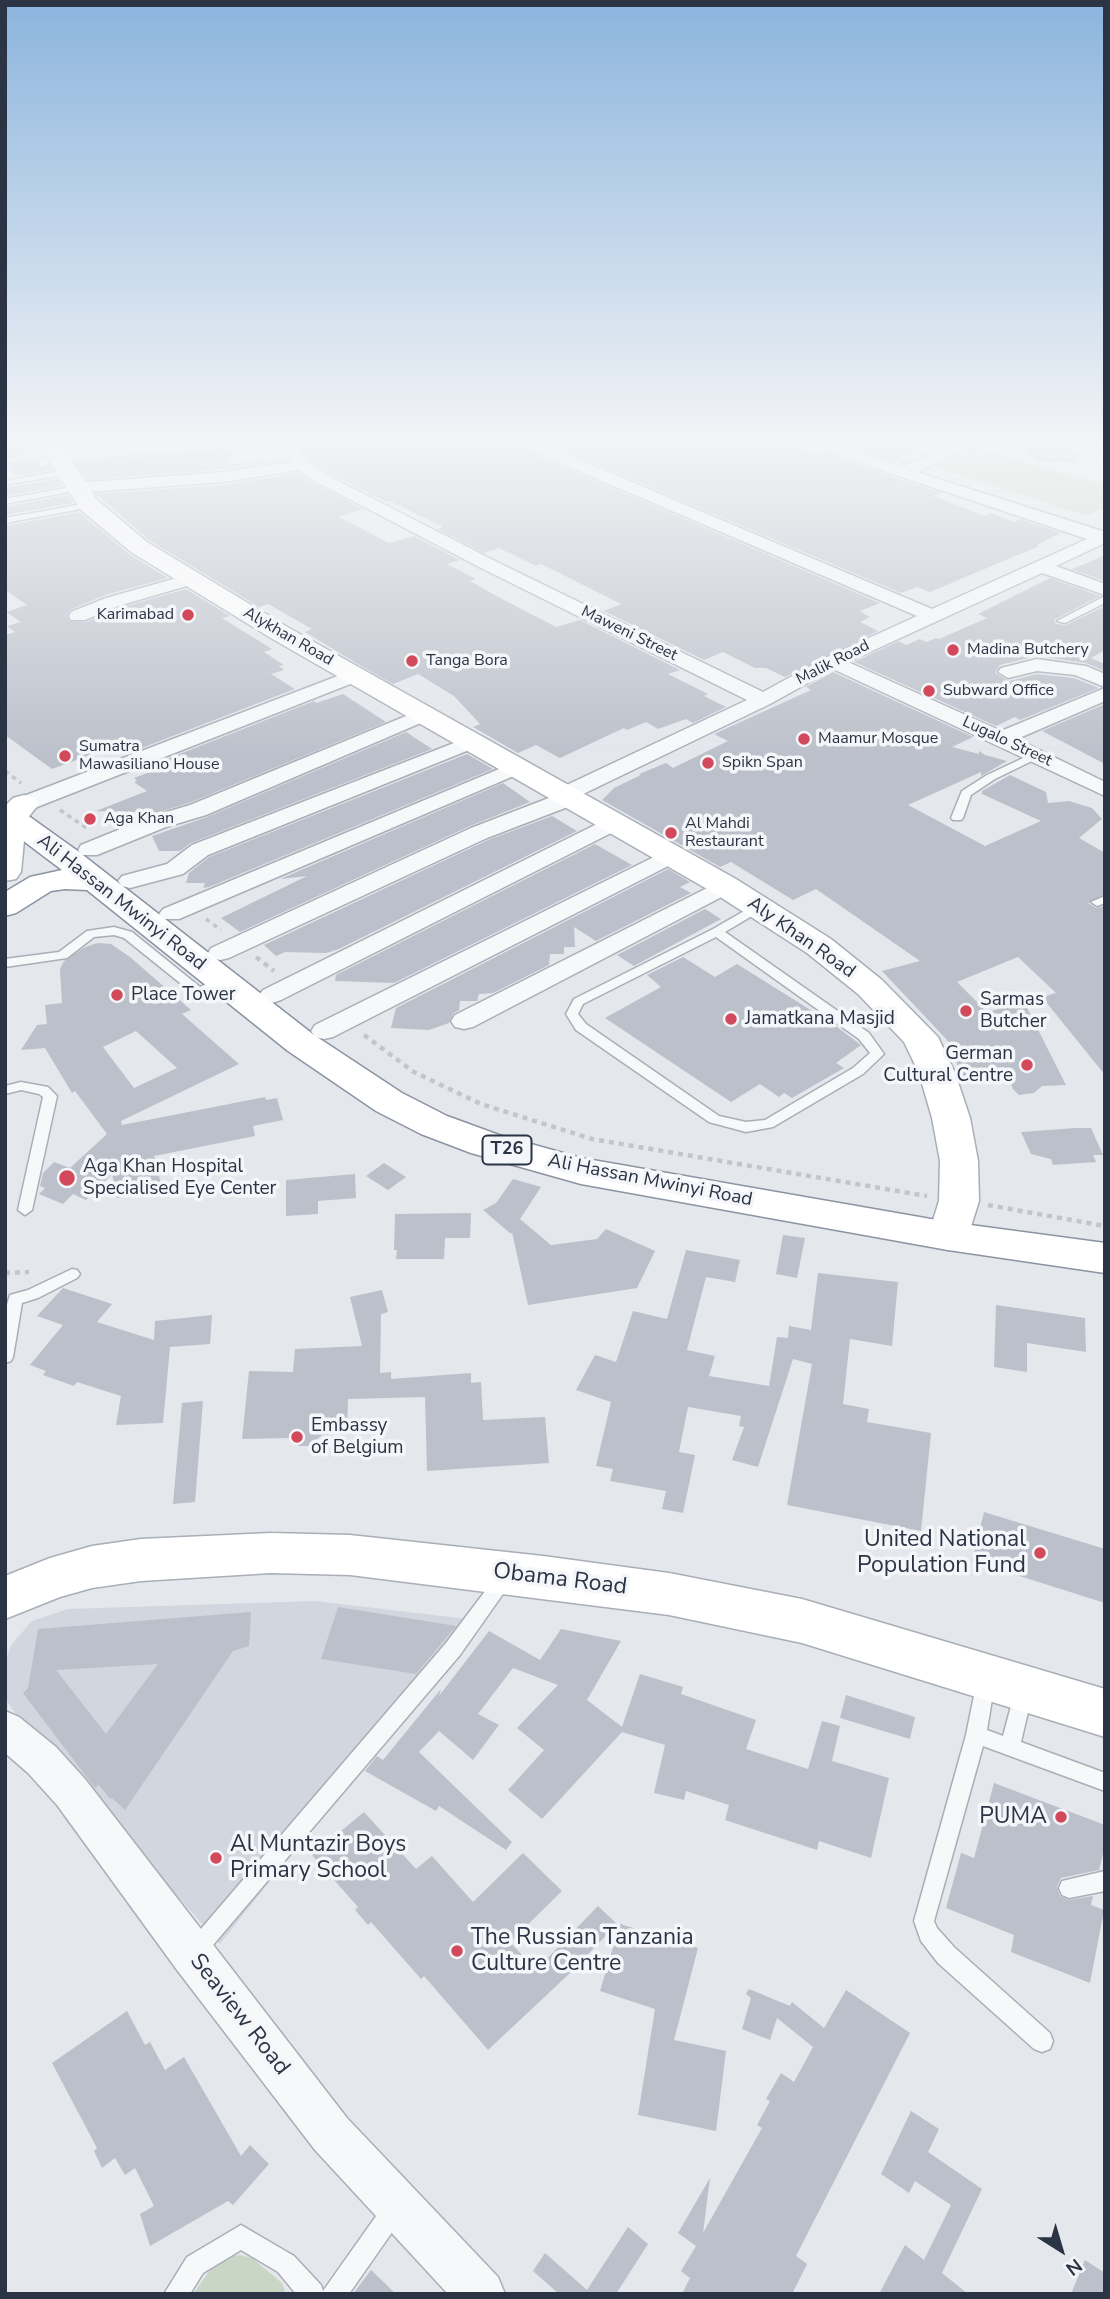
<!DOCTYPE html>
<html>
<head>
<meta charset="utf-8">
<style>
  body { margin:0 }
  #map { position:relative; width:1110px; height:2299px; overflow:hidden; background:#e4e7ec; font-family:"Nunito Sans",sans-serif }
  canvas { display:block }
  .frame { position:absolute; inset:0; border:7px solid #2b3445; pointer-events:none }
  .north { position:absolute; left:1026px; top:2215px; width:70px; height:70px; -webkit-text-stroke:5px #f4f6f9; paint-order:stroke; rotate:143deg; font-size:19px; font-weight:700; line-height:28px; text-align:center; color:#2b3445 }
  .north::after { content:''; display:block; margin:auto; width:24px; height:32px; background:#2b3445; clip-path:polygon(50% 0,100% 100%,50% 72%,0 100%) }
</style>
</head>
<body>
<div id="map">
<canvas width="1110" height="2299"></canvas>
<div class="frame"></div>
<div class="north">N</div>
</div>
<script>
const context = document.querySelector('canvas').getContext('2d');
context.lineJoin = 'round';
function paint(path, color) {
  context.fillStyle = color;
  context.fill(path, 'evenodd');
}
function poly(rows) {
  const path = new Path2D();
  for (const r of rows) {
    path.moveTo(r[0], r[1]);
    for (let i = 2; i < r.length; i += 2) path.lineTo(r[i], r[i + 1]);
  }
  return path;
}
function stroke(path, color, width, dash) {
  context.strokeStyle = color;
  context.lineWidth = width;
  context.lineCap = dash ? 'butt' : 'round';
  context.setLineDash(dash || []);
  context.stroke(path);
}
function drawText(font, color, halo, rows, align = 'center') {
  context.font = font + ' "Nunito Sans",sans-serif';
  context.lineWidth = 7;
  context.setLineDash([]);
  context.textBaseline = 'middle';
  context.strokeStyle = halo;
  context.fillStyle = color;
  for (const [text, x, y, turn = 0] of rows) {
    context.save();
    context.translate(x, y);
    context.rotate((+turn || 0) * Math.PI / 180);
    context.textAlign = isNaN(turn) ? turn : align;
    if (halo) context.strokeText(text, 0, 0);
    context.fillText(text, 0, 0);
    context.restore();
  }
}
paint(poly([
  [315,1601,467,1619,356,1772,220,1944,15,1713,5,1698,5,1661,12,1644,32,1621,68,1609]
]), '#d2d6de');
paint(poly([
  [971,445,1105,486,1105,507,1087,516,928,465],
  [240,2255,252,2258,282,2283,286,2294,193,2294,215,2263,227,2257]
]), '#c9d6c5');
paint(poly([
  [123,437,211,437,82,446,87,440],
  [318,437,502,437,506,442,880,603,860,611,870,617,860,622,878,631,785,677,766,668,755,668,723,652,704,660,604,611,621,604,541,564,536,566,499,548,484,553,437,529,443,527,390,501,386,502,321,469,304,452,298,440],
  [531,437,773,437,820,455,826,452,838,458,941,493,933,496,985,516,991,513,1014,522,1020,519,1061,533,1037,545,1039,546,930,592,917,587,901,593],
  [866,437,948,437,900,457,909,461,902,464,845,445],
  [1020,437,1063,437,1080,463,1037,462,1034,456,1028,456],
  [36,443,37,449,5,456,5,446],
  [237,449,224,464,288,460,223,469,87,480,75,462],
  [39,459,41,467,48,464,52,470,16,476,8,465],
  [299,473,306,479,363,509,339,517,389,543,414,536,460,560,447,564,476,579,470,581,504,600,556,627,580,620,680,670,668,674,708,694,704,696,726,707,693,723,686,719,658,729,646,722,627,730,624,728,560,758,536,745,518,753,473,727,480,724,454,696,418,674,393,684,356,663,305,632,312,629,268,604,259,607,149,540,96,494,223,485],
  [58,479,62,486,5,496,5,488],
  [68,495,73,503,5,515,5,507],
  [79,512,129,554,168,578,105,595,70,610,67,615,69,621,86,622,119,608,186,589,230,616,222,618,272,649,264,652,284,665,279,666,284,670,271,674,295,689,126,754,115,746,52,769,5,735,5,635,15,632,7,626,21,622,6,612,27,605,5,590,5,526],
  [1105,555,1105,581,1071,569,1085,564],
  [1050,578,1100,596,1054,620,1056,624,1066,625,1105,606,1105,650,1091,658,1105,664,1105,671,1086,663,1037,656,1000,665,995,673,1009,681,1037,674,1074,678,1099,688,1020,720,1015,717,996,726,854,662,899,641,906,645,920,639,926,642,936,638,939,639,987,618,978,614],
  [833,672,973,737,952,747,979,754,979,751,985,755,1007,761,981,776,981,772,908,805,985,846,1041,821,982,794,982,791,1010,775,1046,792,1048,803,1069,801,1092,808,1102,819,1079,838,1105,853,1105,894,1088,903,1096,908,1105,906,1105,1075,1042,997,1056,993,1018,957,957,982,987,1012,1024,1002,1066,1085,1042,1086,1034,1093,1019,1095,1013,1089,1007,1074,962,1076,948,1041,882,971,920,961,816,889,793,900,731,862,720,867,602,800,614,788,641,775,639,774,666,763,673,768,728,741,714,734,811,690,806,687],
  [343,694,386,722,189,803,143,817,141,812,96,811,147,791,134,782,137,781,134,778,150,772,144,768,314,701,316,703],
  [1105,704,1105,764,1042,731],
  [406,732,432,749,191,843,180,851,159,851,152,836,207,817],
  [467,754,493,769,209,887,203,888,205,883,186,883,189,873,209,857],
  [503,783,530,802,470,826,240,932,221,918,307,876,280,879],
  [552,816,577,831,339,949,326,953,285,952,276,956,264,945,488,840],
  [595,844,632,865,394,983,335,981,336,975],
  [668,869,690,882,680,887,691,893,596,941,574,927,575,947,564,947,564,954,550,954,549,965,493,993,479,994,477,1001,460,1001,459,1010,453,1014,449,1023,429,1030,391,1028,396,1008],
  [705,909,721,919,634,966,617,955],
  [98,943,111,944,130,957,191,1010,182,1014,239,1064,121,1121,122,1125,265,1097,266,1100,277,1098,283,1120,253,1126,255,1136,154,1156,162,1188,117,1198,112,1174,86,1200,73,1194,63,1204,39,1194,45,1188,40,1186,43,1173,54,1162,70,1168,107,1134,75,1091,72,1093,45,1048,21,1050,37,1025,47,1024,45,1005,62,1003,60,969,64,961,85,947],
  [136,1031,177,1068,134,1088,103,1047],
  [683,957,715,977,737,964,833,1024,861,1045,836,1063,844,1068,792,1098,784,1093,779,1097,760,1084,731,1102,605,1018,661,987,647,975],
  [1076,1128,1091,1128,1103,1155,1093,1155,1096,1162,1053,1165,1051,1159,1031,1154,1021,1132],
  [384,1163,406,1177,388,1190,366,1176],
  [355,1174,356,1198,318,1201,318,1214,286,1216,286,1180],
  [513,1179,541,1187,520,1219,551,1245,597,1239,606,1229,655,1251,637,1288,528,1305,512,1232,511,1234,483,1210,496,1203],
  [471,1213,470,1238,445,1238,444,1259,396,1259,397,1250,394,1250,395,1214],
  [783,1235,805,1238,797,1278,776,1274],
  [686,1250,740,1260,735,1282,706,1277,687,1350,715,1356,709,1376,769,1386,777,1337,788,1338,789,1326,811,1330,818,1273,898,1282,892,1346,850,1339,843,1404,869,1409,867,1422,931,1433,921,1531,787,1505,812,1364,793,1359,758,1467,732,1460,744,1427,739,1426,741,1416,688,1407,679,1452,695,1455,683,1513,662,1509,666,1491,610,1481,613,1469,596,1466,611,1402,576,1390,595,1355,616,1362,633,1311,667,1319],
  [63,1288,112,1304,97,1322,154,1340,155,1321,212,1315,210,1344,170,1347,163,1423,116,1425,121,1396,77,1382,74,1386,43,1375,46,1371,30,1365,63,1325,37,1316],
  [382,1290,388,1312,381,1314,380,1373,391,1372,391,1379,471,1373,471,1383,481,1382,483,1420,545,1417,549,1463,427,1471,425,1397,348,1399,347,1433,322,1435,309,1446,299,1446,290,1438,242,1439,249,1371,293,1372,295,1349,362,1346,350,1297],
  [996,1305,1085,1318,1086,1352,1027,1343,1027,1372,994,1367],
  [203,1401,195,1502,173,1504,182,1403],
  [984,1512,1105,1549,1105,1603,972,1561],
  [338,1607,456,1626,416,1674,321,1659],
  [251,1612,249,1646,233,1651,125,1810,112,1798,110,1799,99,1785,95,1788,23,1693,28,1688,38,1629],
  [158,1664,106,1734,56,1670],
  [561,1629,621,1641,587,1700,622,1727,640,1674,683,1687,681,1694,756,1720,746,1749,808,1769,822,1721,840,1726,832,1761,889,1778,871,1858,819,1841,817,1850,725,1820,729,1805,686,1791,684,1800,654,1793,665,1745,622,1732,542,1819,508,1790,544,1750,517,1728,558,1685,513,1668,478,1714,499,1725,473,1760,439,1731,419,1752,512,1842,506,1850,439,1806,436,1811,365,1771,377,1756,383,1760,441,1689,439,1696,489,1631,540,1660],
  [846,1695,915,1717,910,1739,840,1718],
  [994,1783,1105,1825,1105,1845,1099,1870,1061,1878,1057,1887,1060,1896,1068,1900,1093,1896,1091,1905,1104,1910,1090,1983,1011,1952,1014,1935,946,1908,961,1853,974,1858],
  [364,1812,416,1869,432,1856,473,1902,523,1853,562,1891,510,1942,536,1970,598,1906,617,1924,569,1974,488,2050,424,1976,421,1979,371,1922,368,1925,355,1910,358,1907,312,1855],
  [620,1924,698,1948,674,2040,726,2051,716,2131,638,2115,655,2009,600,1991],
  [749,1989,790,2006,792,2002,824,2028,846,1990,910,2033,796,2256,807,2264,792,2294,682,2294,690,2278,681,2271,696,2246,678,2233,710,2178,703,2233,762,2128,757,2125,770,2101,766,2099,781,2073,794,2082,813,2047,777,2018,770,2040,742,2029,751,1998,746,1994],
  [127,2011,145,2045,150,2042,165,2070,184,2057,241,2156,250,2145,269,2164,233,2205,228,2201,150,2246,140,2214,154,2206,135,2168,125,2175,115,2158,102,2168,94,2151,97,2148,52,2063],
  [911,2111,939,2129,928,2152,982,2189,942,2273,968,2294,879,2294,905,2245,924,2260,951,2205,915,2181,909,2193,881,2174],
  [628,2227,648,2244,616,2294,559,2294,533,2271,545,2253,587,2290],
  [1085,2260,1105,2273,1105,2294,1071,2294],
  [371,2270,396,2294,353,2294]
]), '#bbc0ca');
const lane = poly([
  [56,448,59,448,59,452,5,463,5,459,56,448],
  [66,470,69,470,69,474,5,485,5,481,66,470],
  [76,486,79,486,79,490,5,504,5,499,76,486],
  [89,503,92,503,92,507,5,523,5,518,89,503],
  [1105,596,1105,603,1065,623,1057,621,1105,596],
  [1036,752,1041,755,1040,757,995,779,971,795,963,818,961,820,953,820,951,818,962,791,987,775,1036,752],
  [1105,896,1105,903,1097,906,1091,902,1105,896],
  [758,903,762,904,762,910,725,932,869,1033,884,1054,863,1074,773,1127,746,1132,709,1122,576,1030,566,1014,574,999,713,929,758,903],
  [716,937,859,1039,870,1053,853,1068,765,1120,746,1122,719,1116,586,1024,578,1014,583,1004,716,937],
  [114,927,132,932,200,987,220,977,226,981,203,995,195,995,124,938,114,935,94,937,67,958,5,967,5,959,59,952,87,931,114,927],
  [21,1082,48,1087,57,1096,32,1210,25,1215,18,1210,43,1097,39,1094,21,1090,5,1094,5,1086,21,1082],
  [72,1269,77,1270,80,1274,77,1278,38,1298,22,1303,13,1357,11,1361,5,1363,5,1311,10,1295,28,1290,72,1269],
  [504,1571,510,1574,513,1579,510,1584,460,1655,202,1958,195,1962,188,1958,184,1951,188,1944,446,1643,498,1574,504,1571],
  [986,1673,993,1675,995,1681,987,1730,1003,1736,1014,1695,1016,1689,1023,1686,1030,1689,1032,1695,1021,1742,1105,1773,1105,1791,983,1746,934,1921,937,1928,954,1947,1050,2033,1053,2041,1050,2049,1042,2052,1034,2049,938,1963,921,1941,914,1921,966,1735,977,1681,979,1675,986,1673],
  [1105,1871,1105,1891,1069,1898,1062,1895,1059,1888,1062,1881,1105,1871],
  [394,2198,402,2202,406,2210,402,2218,349,2294,296,2294,278,2272,241,2250,203,2273,190,2294,164,2294,187,2257,241,2225,294,2256,321,2285,323,2291,386,2202,394,2198]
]);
const street = poly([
  [243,437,293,437,302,454,319,471,493,560,763,692,825,658,917,616,507,440,505,437,525,437,932,609,1087,539,839,456,805,437,824,437,849,450,902,467,969,437,988,437,986,440,917,472,1105,532,1105,543,1056,566,1105,584,1105,595,1042,573,848,662,1001,731,1105,688,1105,701,1017,739,1105,782,1105,796,833,669,770,704,579,796,578,803,487,838,229,958,220,960,211,958,208,953,211,948,471,828,554,796,556,790,747,700,481,568,307,477,300,470,223,482,76,493,68,488,76,483,223,472,292,462,280,443,57,461,49,456,57,451,243,437],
  [1066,437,1089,437,1105,442,1105,452,1069,440,1066,437],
  [191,574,200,579,197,583,118,606,85,620,71,620,69,616,71,612,106,598,191,574],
  [1037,659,1086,666,1105,674,1105,687,1075,675,1037,671,1008,678,998,672,1001,668,1037,659],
  [356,669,363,671,366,675,363,679,32,809,24,811,16,809,13,804,16,799,356,669],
  [423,709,430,711,433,715,430,719,206,815,166,827,97,855,81,855,78,850,81,845,150,817,190,805,423,709],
  [472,736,479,738,482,742,479,746,208,855,183,874,130,888,122,886,118,881,122,876,167,864,192,845,472,736],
  [516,762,523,764,527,768,523,772,179,919,163,919,159,914,163,909,516,762],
  [613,816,621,818,624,823,621,828,281,1000,272,1003,263,1000,259,995,263,990,613,816],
  [672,848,680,850,683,855,680,860,333,1037,324,1039,315,1037,311,1031,315,1025,672,848],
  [725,879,733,881,737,886,733,891,473,1027,464,1029,455,1027,451,1021,455,1015,725,879],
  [5,1711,19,1717,56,1747,85,1779,347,2118,498,2277,505,2294,448,2294,315,2150,177,1970,57,1805,28,1773,5,1753,5,1711]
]);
const secondary = poly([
  [44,437,64,437,68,456,97,500,147,542,289,628,736,879,831,939,882,980,938,1037,955,1073,970,1118,978,1161,979,1201,968,1236,962,1246,948,1250,934,1246,928,1236,939,1201,940,1161,932,1118,919,1073,904,1042,858,994,807,953,714,893,271,638,131,552,81,510,46,456,44,437],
  [24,795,35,798,39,804,26,820,21,872,16,879,5,881,5,806,13,798,24,795],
  [271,1533,350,1535,543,1556,669,1573,802,1599,1105,1689,1105,1737,802,1643,669,1615,350,1575,271,1573,141,1581,92,1588,60,1597,5,1619,5,1576,50,1558,92,1546,141,1539,271,1533]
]);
const highway = poly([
  [5,804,16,807,79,852,314,1035,402,1093,447,1116,499,1135,581,1158,948,1222,1105,1243,1105,1273,948,1250,581,1184,471,1153,421,1134,376,1111,288,1051,87,890,65,889,51,891,16,913,5,916,5,892,30,877,62,870,5,827,5,804]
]);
stroke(lane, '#a9aeb7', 3);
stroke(street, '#a9aeb7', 3);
stroke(secondary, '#a9aeb7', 3);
stroke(highway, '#8b94a3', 3);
stroke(poly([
  [5,771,21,783],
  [60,810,88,829],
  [206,919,221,930]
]), '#c2c5cb', 3.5, [4.5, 4.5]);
stroke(poly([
  [256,957,274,971],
  [364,1035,414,1072,481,1104,592,1139,927,1196],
  [988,1205,1105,1226],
  [5,1273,29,1272]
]), '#c2c5cb', 4.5, [5, 5]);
paint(lane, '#f7f8fa');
paint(street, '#f7f8fa');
paint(secondary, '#fff');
paint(highway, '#fff');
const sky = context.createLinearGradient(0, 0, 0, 759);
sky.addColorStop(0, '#8bb4dd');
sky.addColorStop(0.58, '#f3f4f6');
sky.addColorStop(1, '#f3f4f600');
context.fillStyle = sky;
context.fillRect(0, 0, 1110, 759);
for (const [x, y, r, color] of [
  [188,615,7,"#d1495b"],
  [953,650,7,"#d1495b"],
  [412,661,7,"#d1495b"],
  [929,691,7,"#d1495b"],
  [804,739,7,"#d1495b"],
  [65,756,7,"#d1495b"],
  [708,763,7,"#d1495b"],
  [90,819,7,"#d1495b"],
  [671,833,7,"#d1495b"],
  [117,995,7,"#d1495b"],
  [966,1011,7,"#d1495b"],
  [731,1019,7,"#d1495b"],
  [1027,1065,7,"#d1495b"],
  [67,1178,9,"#d1495b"],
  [297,1437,7,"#d1495b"],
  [1040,1553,7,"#d1495b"],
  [1061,1817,7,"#d1495b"],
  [216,1858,7,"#d1495b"],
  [457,1951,7,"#d1495b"]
]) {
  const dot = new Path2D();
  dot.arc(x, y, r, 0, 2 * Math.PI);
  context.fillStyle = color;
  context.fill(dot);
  stroke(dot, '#f4f6f9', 2.5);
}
drawText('16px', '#2b3445', '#f4f6f9', [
  ["Karimabad",174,615,"right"],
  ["Madina Butchery",967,650],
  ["Tanga Bora",426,661],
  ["Subward Office",943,691],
  ["Maamur Mosque",818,739],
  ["Sumatra",79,747],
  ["Mawasiliano House",79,765],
  ["Spikn Span",722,763],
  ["Aga Khan",104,819],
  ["Al Mahdi",685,824],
  ["Restaurant",685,842]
], 'left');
drawText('16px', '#2b3445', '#f4f6f9', [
  ["Maweni Street",629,634,26],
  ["Alykhan Road",288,637,30],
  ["Malik Road",833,663,-27],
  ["Lugalo Street",1007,742,25]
]);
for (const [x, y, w] of [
  [507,1150,49]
]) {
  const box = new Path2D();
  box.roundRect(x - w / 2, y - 14.5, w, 29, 5);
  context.fillStyle = '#f4f6f9';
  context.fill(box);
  stroke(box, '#2b3445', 2);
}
drawText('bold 18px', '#2b3445', null, [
  ["T26",507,1150]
]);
drawText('19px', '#2b3445', '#f4f6f9', [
  ["Ali Hassan Mwinyi Road",121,903,38],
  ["Aly Khan Road",801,938,35],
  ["Ali Hassan Mwinyi Road",650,1181,11]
]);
drawText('19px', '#2b3445', '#f4f6f9', [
  ["Place Tower",131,995],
  ["Sarmas",980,1000],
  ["Butcher",980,1022],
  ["Jamatkana Masjid",745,1019],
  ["German",1013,1054,"right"],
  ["Cultural Centre",1013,1076,"right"],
  ["Aga Khan Hospital",83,1167],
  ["Specialised Eye Center",83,1189],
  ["Embassy",311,1426],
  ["of Belgium",311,1448]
], 'left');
drawText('23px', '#2b3445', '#f4f6f9', [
  ["United National",1026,1540],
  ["Population Fund",1026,1566],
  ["PUMA",1047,1817],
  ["Al Muntazir Boys",230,1845,"left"],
  ["Primary School",230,1871,"left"],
  ["The Russian Tanzania",471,1938,"left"],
  ["Culture Centre",471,1964,"left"]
], 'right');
drawText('23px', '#2b3445', '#f4f6f9', [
  ["Obama Road",560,1580,7],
  ["Seaview Road",239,2015,52]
]);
</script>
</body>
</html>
